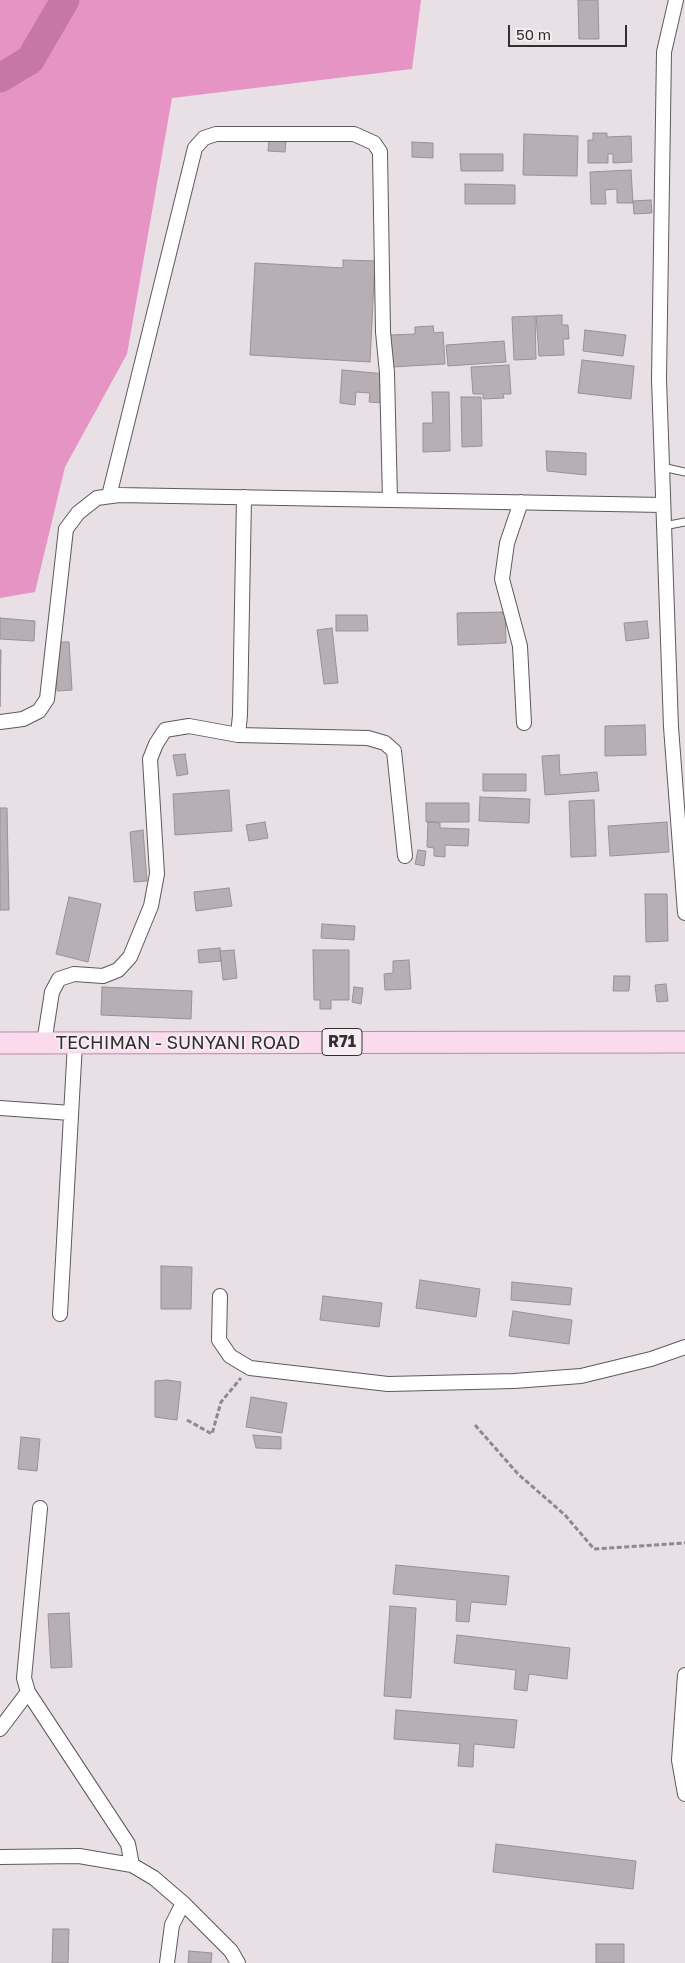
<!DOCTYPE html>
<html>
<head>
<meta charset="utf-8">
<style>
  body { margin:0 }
  #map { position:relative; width:685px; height:1963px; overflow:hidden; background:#e8e0e4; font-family:"Golos Text",sans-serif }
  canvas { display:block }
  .scale { position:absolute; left:508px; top:25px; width:119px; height:22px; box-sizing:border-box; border:2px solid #322f31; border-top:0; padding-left:6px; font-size:15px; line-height:18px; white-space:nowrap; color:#322f31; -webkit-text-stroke:4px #f6edf2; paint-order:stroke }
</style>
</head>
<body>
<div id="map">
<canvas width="685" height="1963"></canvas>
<div class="scale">50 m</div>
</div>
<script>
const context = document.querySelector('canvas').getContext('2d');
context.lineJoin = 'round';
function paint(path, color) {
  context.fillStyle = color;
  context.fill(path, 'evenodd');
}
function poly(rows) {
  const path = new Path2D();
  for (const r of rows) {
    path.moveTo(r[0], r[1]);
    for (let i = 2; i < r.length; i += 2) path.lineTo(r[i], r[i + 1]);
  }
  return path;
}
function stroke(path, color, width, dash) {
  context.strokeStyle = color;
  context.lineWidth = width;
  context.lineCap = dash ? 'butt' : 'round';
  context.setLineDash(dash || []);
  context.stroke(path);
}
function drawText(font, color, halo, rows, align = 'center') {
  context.font = font + ' "Golos Text",sans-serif';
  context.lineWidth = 4;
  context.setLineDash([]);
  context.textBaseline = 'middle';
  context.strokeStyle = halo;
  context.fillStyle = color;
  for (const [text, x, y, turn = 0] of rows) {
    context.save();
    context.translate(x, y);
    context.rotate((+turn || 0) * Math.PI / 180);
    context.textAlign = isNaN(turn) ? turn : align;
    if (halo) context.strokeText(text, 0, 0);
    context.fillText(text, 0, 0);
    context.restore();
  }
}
paint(poly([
  [0,0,421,0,412,69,172,98,127,354,65,467,35,592,0,598]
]), '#e594c4');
stroke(poly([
  [0,78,30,60,65,0]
]), '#c677a6', 29);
const building = poly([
  [578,0,598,0,599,39,579,39,578,0],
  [593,133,607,133,607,137,631,136,632,162,613,163,613,154,608,154,608,163,588,163,588,140,593,140,593,133],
  [524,134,578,136,577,176,523,175,524,134],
  [269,139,286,140,285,152,268,151,269,139],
  [412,142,433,143,433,158,412,157,412,142],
  [460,154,503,154,503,171,461,171,460,154],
  [631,170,633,203,617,203,617,189,605,190,606,204,591,204,590,172,631,170],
  [465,184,515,185,515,204,465,204,465,184],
  [651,200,652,213,634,214,633,201,651,200],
  [343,260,375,261,370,362,250,355,255,263,343,268,343,260],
  [562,315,562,325,568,325,569,339,563,339,564,355,539,356,536,316,562,315],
  [535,316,536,359,514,360,512,317,535,316],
  [433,326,434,333,443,332,445,364,392,367,390,335,415,334,415,327,433,326],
  [585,330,626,335,623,356,583,351,585,330],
  [504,341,506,362,448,366,446,345,504,341],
  [582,360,634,366,631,399,578,393,582,360],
  [509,365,511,394,503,394,504,398,483,399,483,394,473,394,471,367,509,365],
  [342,370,386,374,383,403,369,402,370,393,356,392,355,405,340,403,342,370],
  [432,392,449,392,450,451,423,452,423,423,433,423,432,392],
  [461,397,481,397,482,446,462,447,461,397],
  [546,451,586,453,586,475,547,471,546,451],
  [505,612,506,643,458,645,457,613,505,612],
  [336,615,367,615,368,631,336,631,336,615],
  [0,618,35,621,34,641,0,639,0,618],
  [647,621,649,638,626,641,624,623,647,621],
  [332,628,338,683,324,684,317,630,332,628],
  [55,642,69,642,72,690,57,691,55,642],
  [0,650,1,650,0,707,0,650],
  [645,725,646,755,605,756,605,726,645,725],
  [185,754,188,774,177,776,173,755,185,754],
  [559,755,560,775,597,772,599,791,545,795,542,756,559,755],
  [483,774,526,774,526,791,483,791,483,774],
  [229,790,232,831,175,835,173,794,229,790],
  [480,797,530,799,529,823,479,821,480,797],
  [594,800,596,856,571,857,569,801,594,800],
  [426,803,469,803,469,822,426,822,426,803],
  [0,808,7,808,9,910,0,910,0,808],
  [265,822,268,838,249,841,246,825,265,822],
  [428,822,440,823,440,828,469,829,468,846,445,845,445,857,434,856,434,848,427,847,428,822],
  [667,822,669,852,610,856,608,826,667,822],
  [143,830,147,881,134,882,130,832,143,830],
  [418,850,426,851,424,866,415,864,418,850],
  [229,888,232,906,196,911,194,892,229,888],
  [645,894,667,894,668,941,646,942,645,894],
  [69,897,101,904,88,962,56,954,69,897],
  [322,924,355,926,354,940,321,938,322,924],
  [220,948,221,961,199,963,198,950,220,948],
  [234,950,237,978,223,980,220,951,234,950],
  [313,950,349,950,349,1000,331,1000,331,1009,320,1009,320,1000,314,1000,313,950],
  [409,960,411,989,385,990,384,974,393,973,393,961,409,960],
  [614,976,630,976,629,991,613,991,614,976],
  [666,984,668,1001,657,1002,655,985,666,984],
  [102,987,192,991,191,1019,101,1015,102,987],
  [354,987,363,988,361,1004,352,1002,354,987],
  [161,1266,192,1267,191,1309,161,1309,161,1266],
  [420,1280,480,1289,476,1317,416,1308,420,1280],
  [512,1282,572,1288,570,1305,511,1300,512,1282],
  [323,1296,382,1303,379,1327,320,1320,323,1296],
  [513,1311,572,1320,569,1344,509,1336,513,1311],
  [167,1380,181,1382,177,1420,155,1417,155,1381,167,1380],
  [251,1397,287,1403,282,1433,246,1427,251,1397],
  [253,1435,281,1437,281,1449,256,1448,253,1435],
  [21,1437,40,1439,37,1471,18,1469,21,1437],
  [396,1565,509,1576,506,1605,471,1602,469,1622,456,1621,457,1600,393,1594,396,1565],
  [390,1606,416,1608,411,1698,384,1696,390,1606],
  [69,1613,72,1667,51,1668,48,1614,69,1613],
  [457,1635,570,1648,567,1679,529,1674,527,1691,514,1689,516,1670,454,1663,457,1635],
  [396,1710,517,1720,514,1748,474,1744,473,1767,458,1766,460,1744,394,1739,396,1710],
  [496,1844,636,1861,633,1889,493,1872,496,1844],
  [53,1929,69,1929,68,1963,52,1963,53,1929],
  [596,1944,624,1944,624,1963,596,1963,596,1944],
  [189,1951,212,1953,211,1963,188,1963,189,1951]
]);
paint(building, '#b7afb4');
stroke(building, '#999195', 1);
const lane = poly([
  [662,467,685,472],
  [664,526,685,522]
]);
const street = poly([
  [676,0,664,52,659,379,671,727,685,913],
  [109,496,195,148,204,138,216,134,354,134,374,143,380,152,383,332,387,373,390,500],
  [521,502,507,543,502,579,520,646,524,723],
  [0,722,23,719,39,711,47,699,66,529,78,513,97,498,119,495,663,505],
  [238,735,240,715,244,497],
  [44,1043,52,992,59,979,74,974,103,976,118,970,130,957,151,906,157,874,150,759,156,744,165,730,189,726,238,735,368,738,385,743,394,751,405,856],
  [0,1108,71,1113],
  [220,1296,219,1340,230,1356,250,1368,388,1384,514,1381,581,1376,651,1359,685,1347],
  [60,1314,75,1043],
  [40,1508,24,1678,28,1692,128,1844,132,1865],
  [685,1675,679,1760,685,1794],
  [0,1729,28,1692],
  [0,1857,79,1856,132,1865,154,1878,183,1903,231,1951,238,1963],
  [167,1963,172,1925,183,1903]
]);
const primary = poly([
  [0,1043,685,1042]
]);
stroke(lane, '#5f585c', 9);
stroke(street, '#5f585c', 16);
stroke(primary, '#b48fa4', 23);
stroke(poly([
  [187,1420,212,1434,221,1402,241,1378],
  [475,1425,518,1474,565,1515,594,1549,685,1543]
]), '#8f898c', 3, [5, 2.5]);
stroke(lane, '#fff', 7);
stroke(street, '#fff', 14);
stroke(primary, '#fcdaee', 21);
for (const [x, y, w] of [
  [342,1042,40]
]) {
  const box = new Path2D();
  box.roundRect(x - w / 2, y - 13.5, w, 27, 4);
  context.fillStyle = '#f6edf2';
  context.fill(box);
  stroke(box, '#322f31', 1);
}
drawText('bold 16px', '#322f31', null, [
  ["R71",342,1042]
]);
drawText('18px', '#322f31', '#f6edf2', [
  ["TECHIMAN - SUNYANI ROAD",178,1043]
]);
</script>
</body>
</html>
